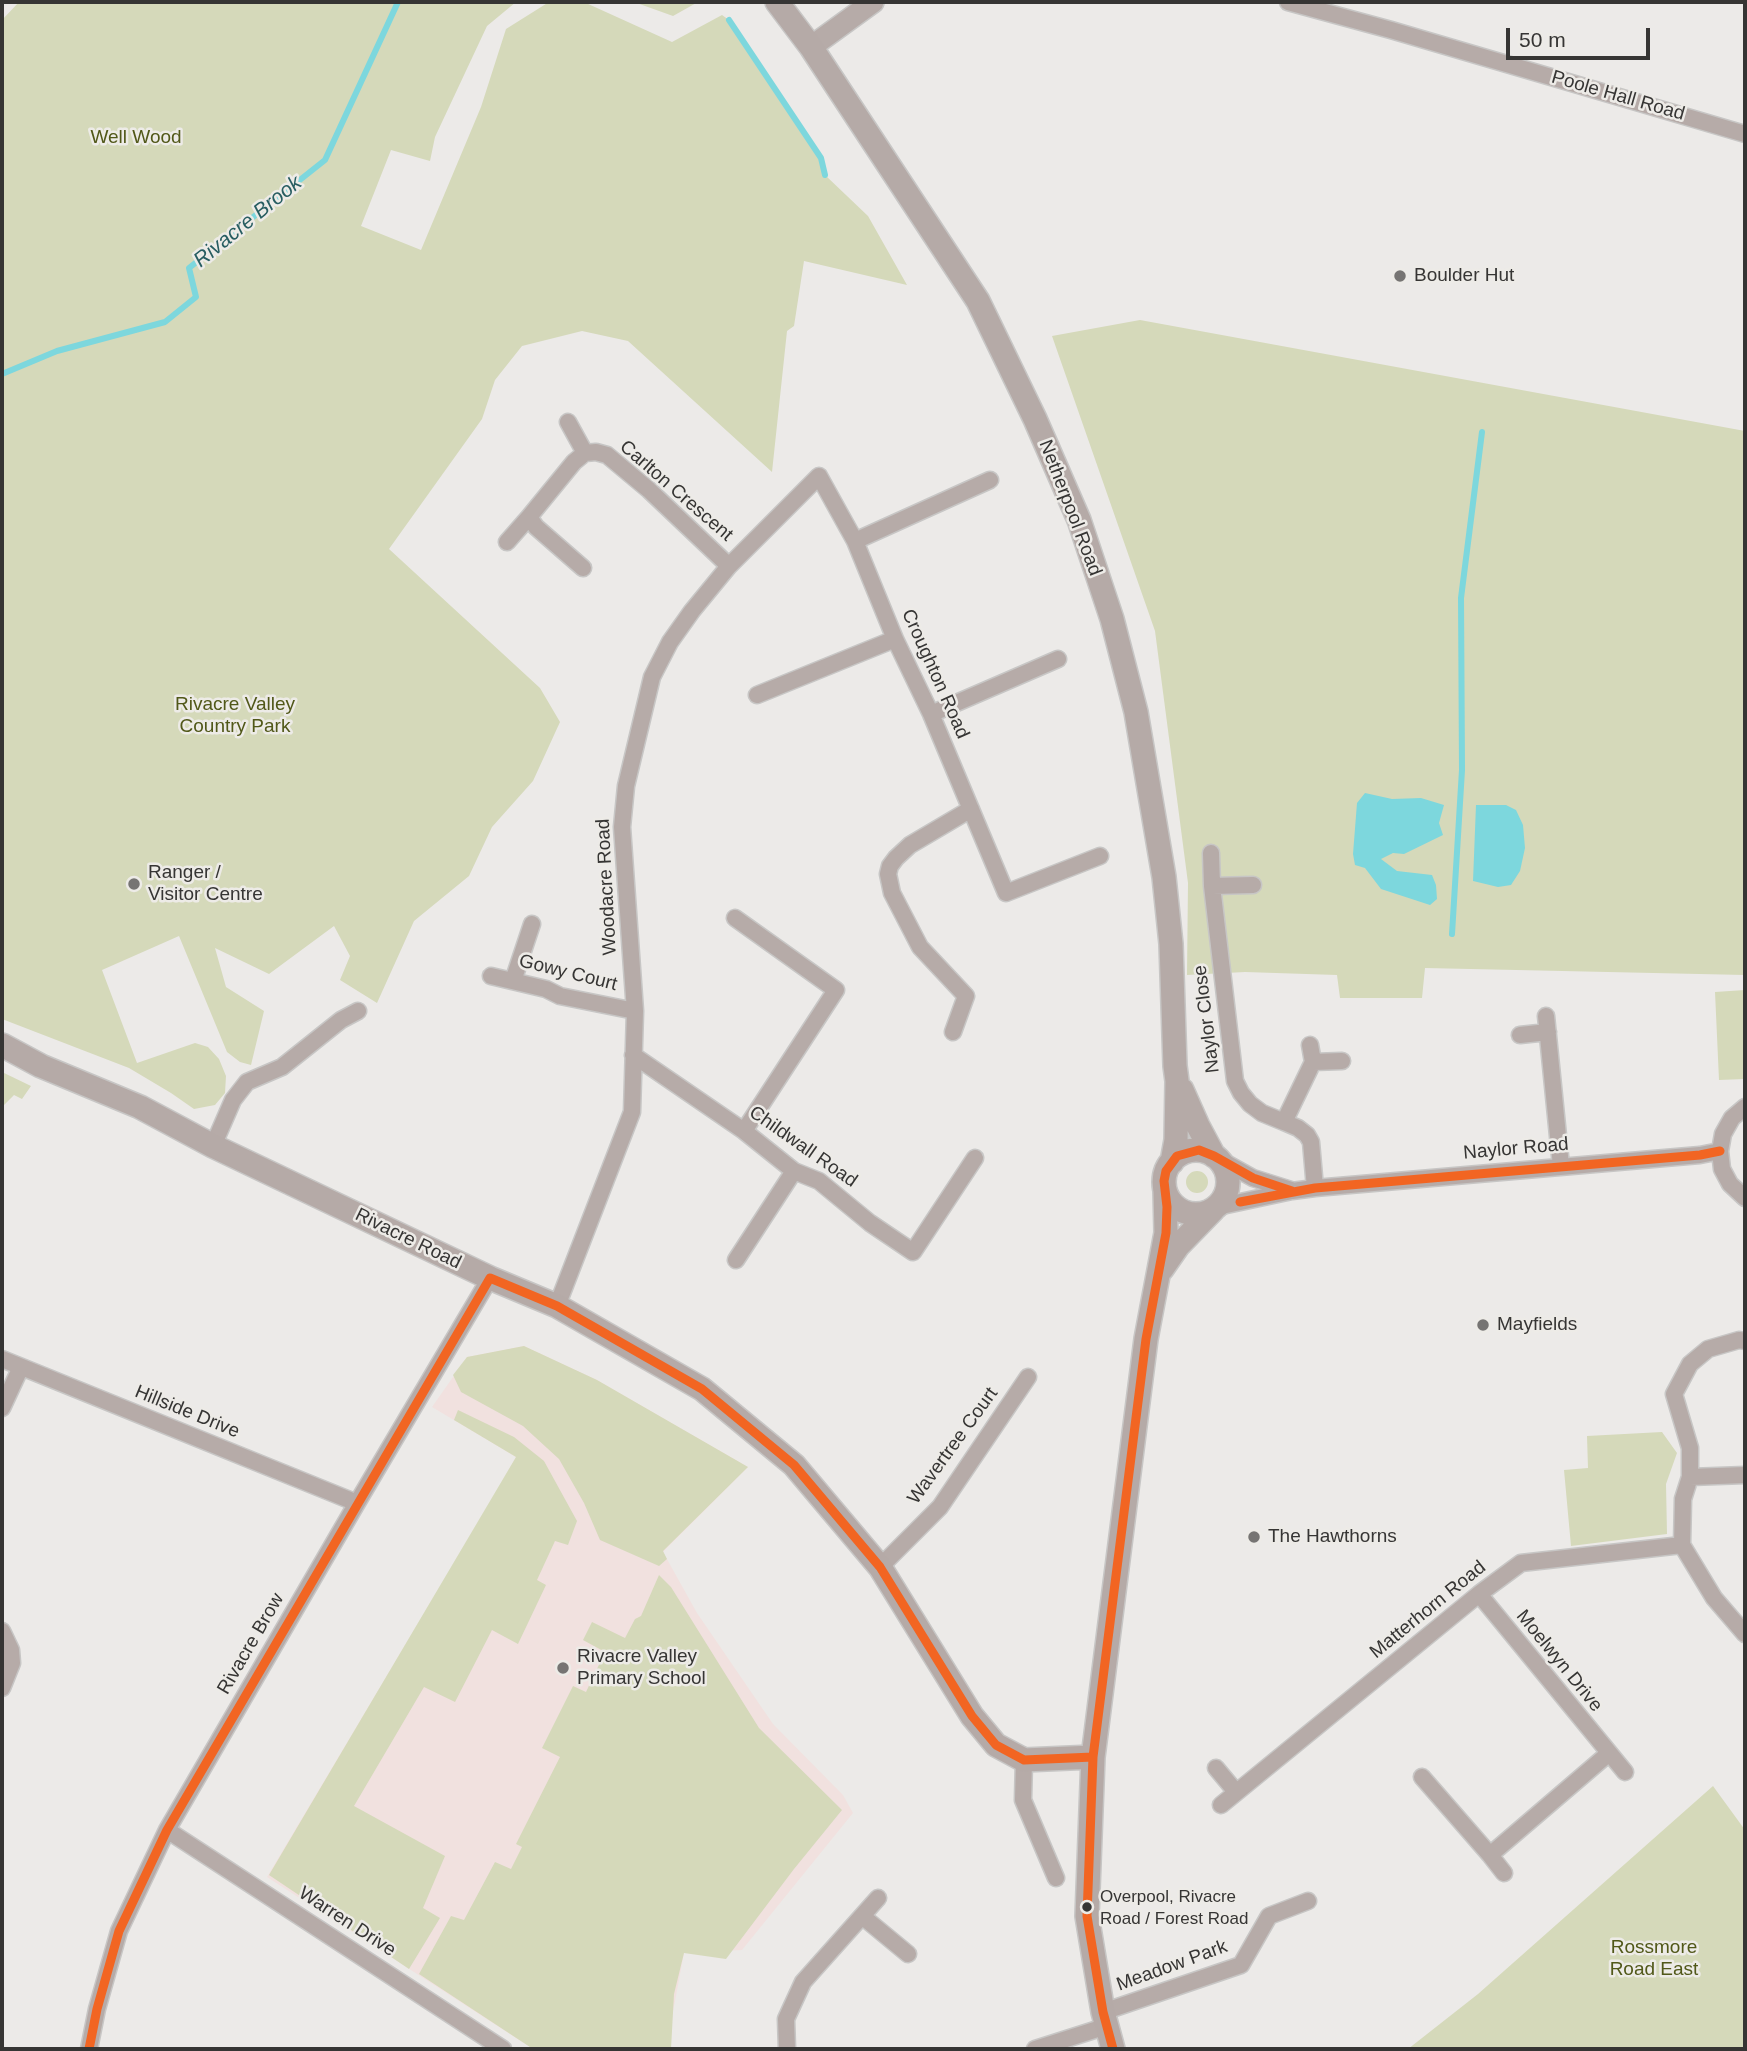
<!DOCTYPE html>
<html>
<head>
<meta charset="utf-8">
<style>
  body { margin:0 }
  #map { position:relative; width:1747px; height:2051px; overflow:hidden; background:#eceae8; font-family:Helvetica,sans-serif }
  canvas { display:block }
  .frame { position:absolute; inset:0; border:4px solid #363534; pointer-events:none }
  .scale { position:absolute; left:1506px; top:28px; width:144px; height:32px; box-sizing:border-box; border:4px solid #363534; border-top:0; padding-left:9px; font-size:21px; line-height:24px; white-space:nowrap; color:#363534; -webkit-text-stroke:5px #edebe7; paint-order:stroke }
</style>
</head>
<body>
<div id="map">
<canvas width="1747" height="2051"></canvas>
<div class="frame"></div>
<div class="scale">50 m</div>
</div>
<script>
const context = document.querySelector('canvas').getContext('2d');
context.lineJoin = 'round';
function paint(path, color) {
  context.fillStyle = color;
  context.fill(path, 'evenodd');
}
function poly(rows) {
  const path = new Path2D();
  for (const r of rows) {
    if (r.length === 3) {
      path.moveTo(r[0] + r[2], r[1]);
      path.arc(r[0], r[1], r[2], 0, 2 * Math.PI);
      continue;
    }
    path.moveTo(r[0], r[1]);
    for (let i = 2; i < r.length; i += 2) path.lineTo(r[i], r[i + 1]);
  }
  return path;
}
function stroke(path, color, width, dash) {
  context.strokeStyle = color;
  context.lineWidth = width;
  context.lineCap = dash ? 'butt' : 'round';
  context.setLineDash(dash || []);
  context.stroke(path);
}
function drawText(font, color, halo, rows, align = 'center') {
  context.font = font + ' Helvetica,sans-serif';
  context.lineWidth = 5;
  context.setLineDash([]);
  context.textBaseline = 'middle';
  context.strokeStyle = halo;
  context.fillStyle = color;
  for (const [text, x, y, turn = 0] of rows) {
    context.save();
    context.translate(x, y);
    context.rotate((+turn || 0) * Math.PI / 180);
    context.textAlign = isNaN(turn) ? turn : align;
    if (halo) context.strokeText(text, 0, 0);
    context.fillText(text, 0, 0);
    context.restore();
  }
}
paint(poly([
  [524,1346,597,1380,748,1467,663,1552,697,1613,773,1724,843,1795,853,1813,742,1950,684,1953,666,2049,533,2049,267,1877,501,1484,516,1457,432,1407,467,1357]
]), '#f1e1df');
paint(poly([
  [19,2,516,2,487,26,435,137,430,161,391,150,361,226,421,250,481,107,506,29,549,2,586,3,672,42,722,15,729,20,821,158,825,175,868,216,907,285,804,261,794,326,787,331,772,472,628,341,582,331,522,346,495,380,482,419,389,549,540,688,560,722,533,781,492,827,469,876,414,921,377,1003,340,980,350,956,334,926,269,974,215,948,226,987,264,1011,251,1065,240,1062,227,1052,179,936,102,970,137,1063,195,1043,208,1047,219,1059,226,1076,225,1093,215,1105,194,1109,171,1093,129,1068,2,1019,2,20],
  [634,2,698,2,673,16],
  [1140,320,1745,431,1745,975,1425,968,1422,998,1340,998,1337,975,1245,972,1187,975,1188,883,1155,631,1052,336],
  [1745,990,1745,1079,1719,1080,1715,992],
  [2,1072,31,1086,22,1099,14,1095,2,1107],
  [1197,1182,11],
  [524,1346,597,1380,748,1467,663,1551,667,1559,659,1566,600,1540,584,1503,559,1459,523,1426,461,1392,453,1375,467,1357],
  [458,1410,514,1437,544,1461,577,1521,568,1545,555,1541,537,1580,546,1585,518,1644,492,1630,455,1702,424,1687,354,1806,445,1856,423,1908,440,1918,409,1969,269,1875,516,1457,454,1420],
  [1662,1432,1677,1453,1666,1484,1667,1534,1571,1546,1564,1470,1588,1468,1587,1436],
  [659,1575,671,1587,759,1728,842,1810,794,1869,726,1959,684,1953,674,1994,671,2049,533,2049,419,1974,451,1916,464,1920,495,1862,511,1869,522,1847,516,1844,560,1757,542,1748,573,1686,586,1692,605,1652,583,1640,592,1622,625,1638,635,1619,641,1616],
  [1713,1786,1745,1830,1745,2049,1408,2049,1478,1994]
]), '#d5d9ba');
paint(poly([
  [1365,793,1392,799,1421,798,1444,805,1439,823,1443,835,1404,854,1393,853,1381,859,1397,871,1432,875,1436,885,1437,899,1430,905,1381,889,1365,868,1355,865,1353,854,1357,803],
  [1476,805,1506,805,1516,810,1523,825,1525,848,1520,871,1511,885,1498,887,1473,881]
]), '#7dd7dd');
stroke(poly([
  [729,20,821,158,825,175],
  [2,374,57,351,165,322,196,297,189,268,325,160,398,2],
  [1452,934,1462,770,1461,598,1482,432]
]), '#7dd7dd', 6);
const minor = poly([
  [1288,2,1391,30,1745,134],
  [568,422,585,453],
  [855,541,990,480],
  [507,542,529,517],
  [583,568,536,527,529,517,574,462,585,453,596,452,607,455,649,490,729,566],
  [757,695,895,639],
  [931,714,1058,659],
  [1211,853,1212,886,1235,1081,1241,1093,1250,1104,1262,1113,1284,1122],
  [1212,886,1253,885],
  [735,918,836,990,744,1131],
  [491,976,546,989,560,996,635,1011],
  [513,981,532,924],
  [1546,1016,1561,1166],
  [953,1032,966,996,920,947,892,893,888,874,890,866,896,858,910,845,971,809],
  [1520,1035,1548,1032],
  [1310,1045,1313,1062,1342,1061],
  [633,1055,744,1131,794,1171,819,1181,870,1223,913,1252,975,1158],
  [1313,1062,1284,1122,1298,1128,1307,1135,1311,1142,1315,1188],
  [1745,1107,1732,1118,1723,1134,1720,1151,1722,1169,1730,1184,1745,1198],
  [213,1146,233,1100,247,1082,282,1067,341,1020,358,1011],
  [1217,1158,1253,1178,1291,1190],
  [1217,1207,1292,1191,1315,1188,1700,1155,1720,1151],
  [736,1260,794,1171],
  [557,1306,632,1112,635,1011,622,827,626,786,652,677,670,642,692,611,729,566,819,476,855,541,895,639,931,714,1006,893,1100,856],
  [1745,1341,1739,1340,1708,1349,1690,1364,1674,1394,1690,1448,1690,1477,1683,1499,1682,1545,1714,1598,1745,1634],
  [2,1359,357,1503],
  [2,1408,21,1367],
  [1690,1477,1745,1475],
  [880,1567,940,1507,1028,1377],
  [1479,1594,1625,1772],
  [2,1631,11,1650,12,1663,2,1688],
  [1024,1760,1023,1800,1056,1878],
  [1216,1768,1236,1792],
  [1422,1777,1490,1855,1608,1754],
  [1221,1805,1479,1594,1521,1563,1682,1545],
  [167,1830,503,2049],
  [1490,1855,1504,1873],
  [862,1916,908,1954],
  [1103,2012,1241,1965,1269,1916,1308,1901],
  [89,2049,97,2009,119,1931,167,1830,357,1503,490,1278],
  [787,2049,786,2019,803,1982,878,1898],
  [1035,2049,1107,2026]
]);
const tertiary = poly([
  [811,47,873,2]
]);
const secondary = poly([
  [777,2,811,47,978,301,1035,419,1079,520,1112,619,1136,712,1164,877,1171,944,1175,1066,1177,1081,1176,1140,1172,1162],
  [2,1045,41,1066,140,1107,213,1146,490,1278,557,1306,702,1389,794,1465,880,1567,972,1716,996,1745,1024,1760,1093,1757],
  [1182,1090,1198,1126,1214,1156],
  [1196,1182,32],
  [1162,1269,1178,1246,1213,1210],
  [1113,2049,1103,2012,1087,1916,1093,1757,1146,1339,1166,1233,1165,1191]
]);
stroke(minor, '#c7c6c5', 19);
stroke(tertiary, '#c7c6c5', 24);
stroke(secondary, '#c7c6c5', 26);
stroke(minor, '#b6aba8', 16);
stroke(tertiary, '#b6aba8', 21);
stroke(secondary, '#b5aaa7', 23);
stroke(poly([
  [1240,1202,1315,1188,1700,1155,1720,1151],
  [89,2049,97,2009,119,1931,167,1830,490,1278,557,1306,702,1389,794,1465,880,1567,972,1716,996,1745,1024,1760,1093,1757],
  [1113,2049,1103,2012,1087,1916,1093,1757,1146,1339,1166,1233,1167,1207,1164,1181,1166,1171,1177,1156,1199,1150,1214,1156,1253,1178,1292,1191]
]), '#f26522', 9);
for (const [x, y, r, color] of [
  [1400,276,7,"#767473"],
  [134,884,7,"#767473"],
  [1483,1325,7,"#767473"],
  [1254,1537,7,"#767473"],
  [563,1668,7,"#767473"],
  [1087,1907,6,"#363534"]
]) {
  const dot = new Path2D();
  dot.arc(x, y, r, 0, 2 * Math.PI);
  context.fillStyle = color;
  context.fill(dot);
  stroke(dot, '#edebe7', 2.5);
}
drawText('17px', '#363534', '#edebe7', [
  ["Overpool, Rivacre",1100,1897],
  ["Road / Forest Road",1100,1919]
], 'left');
drawText('19px', '#363534', '#edebe7', [
  ["Poole Hall Road",1618,96,16],
  ["Carlton Crescent",676,491,41],
  ["Netherpool Road",1070,508,69],
  ["Croughton Road",935,674,66],
  ["Woodacre Road",607,887,-93],
  ["Gowy Court",568,973,14],
  ["Naylor Close",1207,1019,-97],
  ["Childwall Road",803,1147,35],
  ["Naylor Road",1516,1149,-5],
  ["Rivacre Road",408,1239,26],
  ["Hillside Drive",187,1412,22],
  ["Wavertree Court",953,1446,-54],
  ["Matterhorn Road",1428,1610,-39],
  ["Rivacre Brow",251,1644,-60],
  ["Moelwyn Drive",1559,1661,51],
  ["Warren Drive",347,1922,33],
  ["Meadow Park",1172,1966,-20]
]);
drawText('19px', '#515819', '#edebe7', [
  ["Well Wood",136,138],
  ["Rivacre Valley",235,705],
  ["Country Park",235,727],
  ["Rossmore",1654,1948],
  ["Road East",1654,1970]
]);
drawText('19px', '#363534', '#edebe7', [
  ["Boulder Hut",1414,276],
  ["Ranger /",148,873],
  ["Visitor Centre",148,895],
  ["Mayfields",1497,1325],
  ["The Hawthorns",1268,1537],
  ["Rivacre Valley",577,1657],
  ["Primary School",577,1679]
], 'left');
drawText('italic 21px', '#275d61', '#edebe7', [
  ["Rivacre Brook",248,222,-39]
]);
</script>
</body>
</html>
